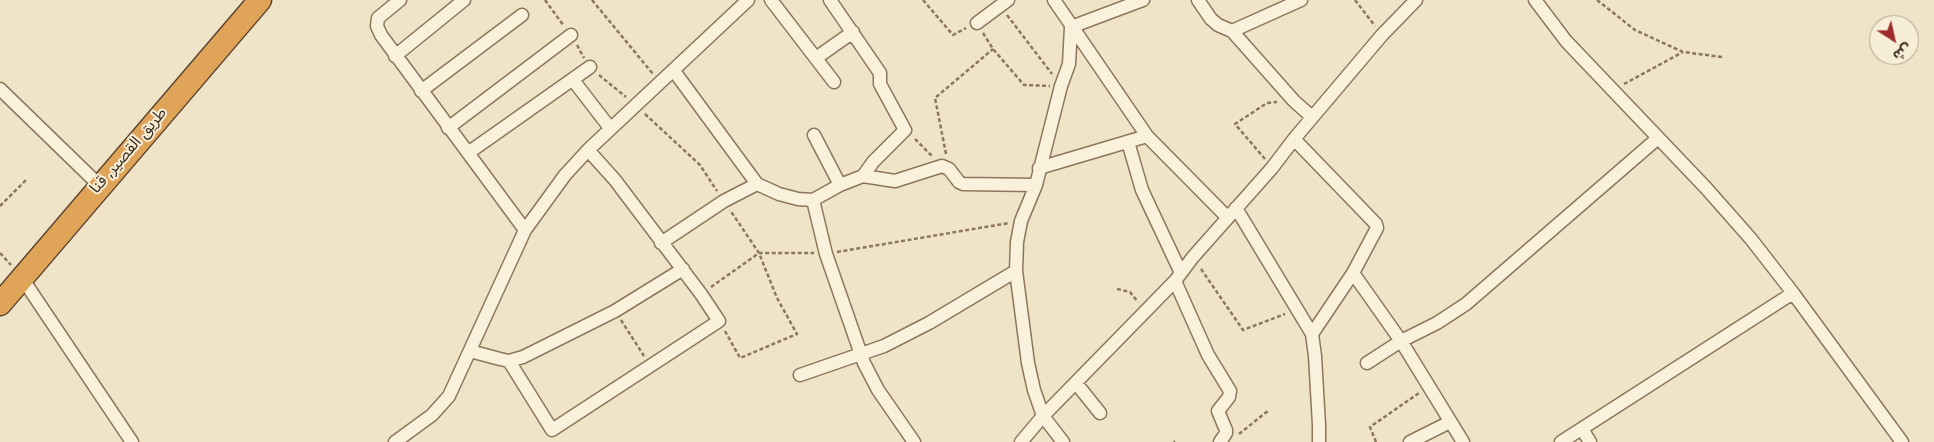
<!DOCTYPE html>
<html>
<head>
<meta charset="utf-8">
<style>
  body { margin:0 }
  #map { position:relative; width:1934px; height:442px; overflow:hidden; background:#f0e4c8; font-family:Georgia,"Noto Sans Arabic",serif }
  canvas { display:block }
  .north { position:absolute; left:1869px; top:15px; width:50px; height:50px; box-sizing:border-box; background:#f7eed8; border:1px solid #ada18e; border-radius:50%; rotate:145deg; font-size:14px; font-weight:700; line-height:20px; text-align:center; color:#3d2e20 }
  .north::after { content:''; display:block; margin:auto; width:18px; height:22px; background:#9e2a2b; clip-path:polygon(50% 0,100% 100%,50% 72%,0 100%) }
</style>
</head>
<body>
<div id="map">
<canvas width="1934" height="442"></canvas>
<div class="north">ش</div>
</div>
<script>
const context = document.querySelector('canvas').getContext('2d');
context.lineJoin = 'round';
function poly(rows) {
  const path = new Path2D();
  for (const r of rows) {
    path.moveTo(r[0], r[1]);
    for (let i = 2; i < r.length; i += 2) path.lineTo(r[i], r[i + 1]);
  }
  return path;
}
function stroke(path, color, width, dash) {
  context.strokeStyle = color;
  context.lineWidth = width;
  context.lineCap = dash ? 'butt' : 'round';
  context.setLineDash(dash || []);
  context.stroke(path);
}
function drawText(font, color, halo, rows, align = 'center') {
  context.font = font + ' Georgia,"Noto Sans Arabic",serif';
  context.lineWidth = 4;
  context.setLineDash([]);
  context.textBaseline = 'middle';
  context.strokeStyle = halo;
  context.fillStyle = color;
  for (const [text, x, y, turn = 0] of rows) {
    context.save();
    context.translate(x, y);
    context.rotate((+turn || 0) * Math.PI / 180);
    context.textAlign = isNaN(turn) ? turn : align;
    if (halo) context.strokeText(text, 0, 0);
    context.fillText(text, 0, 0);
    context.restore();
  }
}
const street = poly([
  [400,0,378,18,377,26,381,35,525,230],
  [771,0,834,82],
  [1054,0,1147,136,1228,218],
  [1198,0,1211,19,1218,25,1232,31,1294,101,1312,117],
  [1535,0,1566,41,1706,188,1751,239,1793,293,1902,442],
  [977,23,1008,0],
  [1071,27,1143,0],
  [1232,31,1301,0],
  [395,56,464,0],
  [816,58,853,32],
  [674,71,757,184,779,194,798,199,813,200,840,185,863,176,873,162,905,130,880,84,880,73,830,0],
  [573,80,610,128],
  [0,89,100,186],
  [421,91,522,15],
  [448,128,571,35],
  [814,135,840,185],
  [1294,139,1376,224,1377,228,1353,273,1312,334],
  [1128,142,1142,190,1181,273],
  [468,153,590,67],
  [1039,168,1147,136],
  [863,176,895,181,942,166,949,169,959,182,963,184,1036,185],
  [813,200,826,254,864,363,878,390,914,442],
  [1236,208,1312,334,1315,356,1319,425,1319,442],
  [661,243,724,201,757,184],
  [1353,273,1401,341,1463,442],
  [22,278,132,442],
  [1175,281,1208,355,1230,391,1229,397,1218,411,1226,430,1226,433,1220,442],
  [470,351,500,359,509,361,523,357,615,311,683,269],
  [509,361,552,430,719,321,701,294,615,180,588,150],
  [1367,363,1401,341,1437,323,1466,304,1658,138],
  [800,375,884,346,929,323,1016,271],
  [1076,383,1100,413],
  [1582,429,1590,442],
  [395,442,432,415,449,396,525,230,565,175,588,150,748,0],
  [1021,442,1043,416,1175,281,1193,257,1272,168,1294,139,1382,35,1416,0],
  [1063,442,1043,416,1034,390,1028,363,1016,271,1017,242,1021,221,1036,185,1061,86,1069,64,1071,27],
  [1410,442,1450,422],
  [1561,442,1793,293]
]);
const highway = poly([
  [0,304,260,0]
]);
stroke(street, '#8d765c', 15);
stroke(highway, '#5b4430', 25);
stroke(poly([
  [545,0,564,26],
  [592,0,653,74],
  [923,0,953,35,966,28],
  [1355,0,1375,26],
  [1597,0,1635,30,1683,52,1722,57],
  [1007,15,1052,74],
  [983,33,993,49,1024,85,1050,86],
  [577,45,584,58],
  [599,75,626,97],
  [1624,84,1683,52],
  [645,114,700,165,717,191],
  [915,139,932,156],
  [946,154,935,98,993,49],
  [1265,159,1235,124,1267,103,1277,102],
  [0,206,26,180],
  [837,252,1009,223],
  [0,253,11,265],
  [1201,269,1243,330,1285,314],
  [711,287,759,253,814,253],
  [1117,289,1130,292,1138,302],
  [621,320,644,356],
  [725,331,740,358,797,334,777,298,759,253,730,210],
  [1239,434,1269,410],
  [1174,442,1175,441],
  [1376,442,1370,427,1419,393]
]), '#8d765c', 2.5, [4, 2.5]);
stroke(street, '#faf1dc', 12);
stroke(highway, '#e0a458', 22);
drawText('16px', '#3d2e20', '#f7eed8', [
  ["طريق القصير, قنا",130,152,-49]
]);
</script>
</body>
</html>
